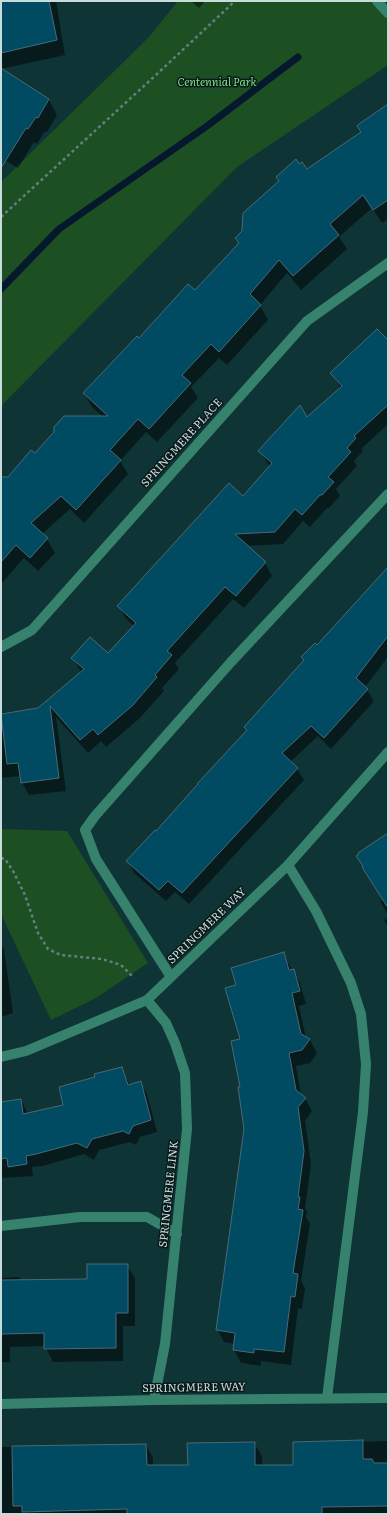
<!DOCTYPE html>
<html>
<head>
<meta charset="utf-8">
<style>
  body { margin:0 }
  #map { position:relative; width:389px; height:1515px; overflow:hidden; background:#0f3436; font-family:Literata,serif }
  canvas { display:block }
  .frame { position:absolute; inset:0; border:2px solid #c8dcdc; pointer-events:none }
</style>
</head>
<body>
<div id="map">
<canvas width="389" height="1515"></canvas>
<div class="frame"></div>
</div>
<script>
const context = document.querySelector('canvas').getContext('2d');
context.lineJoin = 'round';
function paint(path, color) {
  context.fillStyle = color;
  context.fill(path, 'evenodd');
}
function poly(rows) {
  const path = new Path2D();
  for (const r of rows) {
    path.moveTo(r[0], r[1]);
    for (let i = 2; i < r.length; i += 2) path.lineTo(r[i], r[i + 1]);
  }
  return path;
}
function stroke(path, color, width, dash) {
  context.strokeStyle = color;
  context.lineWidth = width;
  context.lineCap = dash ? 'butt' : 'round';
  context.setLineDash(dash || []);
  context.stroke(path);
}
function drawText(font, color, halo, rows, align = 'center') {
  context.font = font + ' Literata,serif';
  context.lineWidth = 3;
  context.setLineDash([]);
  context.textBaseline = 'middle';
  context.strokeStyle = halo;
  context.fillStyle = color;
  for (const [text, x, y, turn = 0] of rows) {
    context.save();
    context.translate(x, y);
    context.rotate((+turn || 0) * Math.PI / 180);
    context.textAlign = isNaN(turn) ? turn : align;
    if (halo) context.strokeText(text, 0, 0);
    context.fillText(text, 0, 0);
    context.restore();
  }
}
paint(poly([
  [178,1,377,1,388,13,388,65,237,167,1,406,1,182,149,37],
  [1,829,67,831,148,963,96,998,51,1020,1,914]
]), '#1c4f21');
paint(poly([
  [1,1,56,1,65,55,1,69],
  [191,1,205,1,199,8],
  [1,70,49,100,57,115,47,132,45,131,37,144,34,142,18,168,1,158],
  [388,105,388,219,382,223,372,208,339,237,347,249,301,290,287,273,260,305,268,320,227,365,219,358,191,387,198,398,157,442,146,432,120,461,128,474,84,523,70,509,42,534,47,539,55,553,38,571,24,558,2,583,1,478,8,478,35,454,103,417,92,407,84,394,139,339,195,291,239,244,236,238,243,232,299,166,307,170,362,133],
  [388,341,388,424,361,449,363,451,354,461,357,466,336,489,340,496,329,508,327,508,310,527,303,521,283,544,247,546,265,563,272,576,244,608,233,599,175,663,179,669,162,688,164,691,140,718,106,747,101,741,88,753,56,717,66,791,29,795,22,783,21,776,1,778,1,713,38,709,81,672,73,658,108,655,134,626,126,619,119,606,243,497,270,467,260,451,307,418,341,388,332,373],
  [388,569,388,657,365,687,374,701,331,749,318,736,290,762,297,769,304,780,189,904,175,892,166,901,134,873,128,861,156,833,247,731,246,728,317,646],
  [388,835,388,915,380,901,383,900,363,868],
  [388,918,388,928,384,920],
  [1,944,4,949,13,1013,1,1017],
  [283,953,292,970,293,970,300,983,306,1004,299,1006,306,1038,310,1040,317,1053,310,1063,296,1066,301,1095,305,1098,312,1111,305,1121,311,1164,305,1208,307,1211,306,1217,310,1224,301,1281,305,1288,302,1309,298,1308,291,1365,261,1361,261,1366,241,1363,234,1350,235,1344,224,1342,217,1329,245,1130,241,1088,241,1040,237,985],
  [121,1068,130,1085,140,1082,147,1094,157,1132,140,1137,136,1145,130,1142,99,1150,94,1160,84,1154,43,1166,32,1167,33,1176,1,1178,1,1103,21,1100,28,1114,64,1106,96,1078],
  [127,1265,135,1278,135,1326,123,1326,123,1361,53,1362,45,1346,10,1347,10,1362,1,1362,1,1278,19,1277,21,1281,88,1280],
  [388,1441,388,1514,1,1514,1,1447,146,1445,153,1458,153,1466,189,1466,254,1443,262,1456,262,1466,294,1466,294,1443]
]), '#0007');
stroke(poly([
  [1,289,59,229,207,126,298,57]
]), '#05182d', 7);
const building = poly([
  [1,1,49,1,57,40,1,53,1,1],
  [1,68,49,99,38,118,36,117,28,129,26,128,1,168,1,68],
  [388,104,388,200,373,210,363,195,330,224,339,235,293,276,279,260,250,294,261,305,219,352,211,344,182,375,191,383,149,429,138,419,110,450,121,460,76,510,61,496,31,523,48,538,30,558,16,545,1,562,1,477,8,477,31,450,35,453,54,432,54,427,64,416,108,416,83,393,137,336,139,338,188,284,195,290,239,243,235,238,242,231,243,213,279,181,276,177,296,159,299,164,302,162,307,169,361,132,357,126,359,124,388,104],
  [377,329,388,340,388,405,354,436,356,438,347,448,351,452,328,477,334,482,322,495,320,495,302,515,295,509,275,532,235,534,266,562,236,596,225,587,167,651,172,655,155,675,157,677,133,705,98,735,93,729,80,740,50,706,59,778,21,783,18,763,7,764,1,714,38,708,84,669,71,658,90,637,108,653,136,623,117,606,229,483,243,496,272,463,258,451,300,405,307,417,342,386,330,373,377,329],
  [388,567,388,636,356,678,368,689,324,738,311,726,282,753,298,768,182,893,168,881,159,890,126,861,155,830,156,831,198,784,197,784,247,730,244,727,304,660,301,657,315,643,317,645,388,567],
  [388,833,388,908,362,867,363,866,356,856,359,854,358,853,388,833],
  [284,952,289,970,294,969,300,991,292,993,301,1034,310,1039,302,1050,289,1053,296,1090,306,1098,298,1107,304,1151,298,1197,300,1197,298,1209,303,1210,293,1273,298,1274,295,1297,291,1296,284,1352,254,1349,254,1353,233,1350,235,1333,216,1330,244,1129,238,1087,240,1087,231,1041,240,1039,225,988,236,985,231,968,284,952],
  [122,1067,128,1085,141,1081,151,1120,133,1126,129,1134,123,1131,92,1139,87,1148,77,1143,36,1154,26,1156,27,1164,8,1167,7,1158,1,1159,1,1102,21,1099,23,1114,63,1105,59,1087,95,1077,94,1074,122,1067],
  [87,1264,128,1264,128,1313,116,1313,116,1348,44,1349,44,1333,1,1334,1,1280,87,1279,87,1264],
  [363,1440,363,1459,372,1459,374,1463,388,1463,388,1506,322,1507,322,1514,127,1514,127,1509,22,1512,22,1506,13,1506,12,1446,146,1444,147,1465,188,1465,187,1443,255,1442,255,1465,293,1465,293,1442,363,1440]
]);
paint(building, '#004b62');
stroke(building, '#4a6976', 1);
stroke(poly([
  [1,217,157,74,235,1],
  [1,858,5,859,13,871,25,895,38,933,48,949,61,955,102,959,121,965,134,978]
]), '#638081', 2.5, [3, 3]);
stroke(poly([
  [377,1,388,13],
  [1,647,32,630,307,321,388,263],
  [288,865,316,911,351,983,361,1014,366,1064,363,1112,327,1398],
  [171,977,96,859,85,830,95,816,231,662,388,494],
  [147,1000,166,1023,175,1043,185,1073,187,1129,165,1344,154,1400],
  [1,1057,26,1051,147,1000,288,865,388,752],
  [1,1226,80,1217,147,1217,177,1234],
  [1,1404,154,1400,388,1398]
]), '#37826d', 10);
drawText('italic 11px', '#81e086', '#0a191a', [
  ["Centennial Park",217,83]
]);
drawText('11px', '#c8dcdc', '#0a191a', [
  ["SPRINGMERE PLACE",182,443,-48],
  ["SPRINGMERE WAY",207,926,-44],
  ["SPRINGMERE LINK",169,1194,-84],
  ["SPRINGMERE WAY",194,1388,-1]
]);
</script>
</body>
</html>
